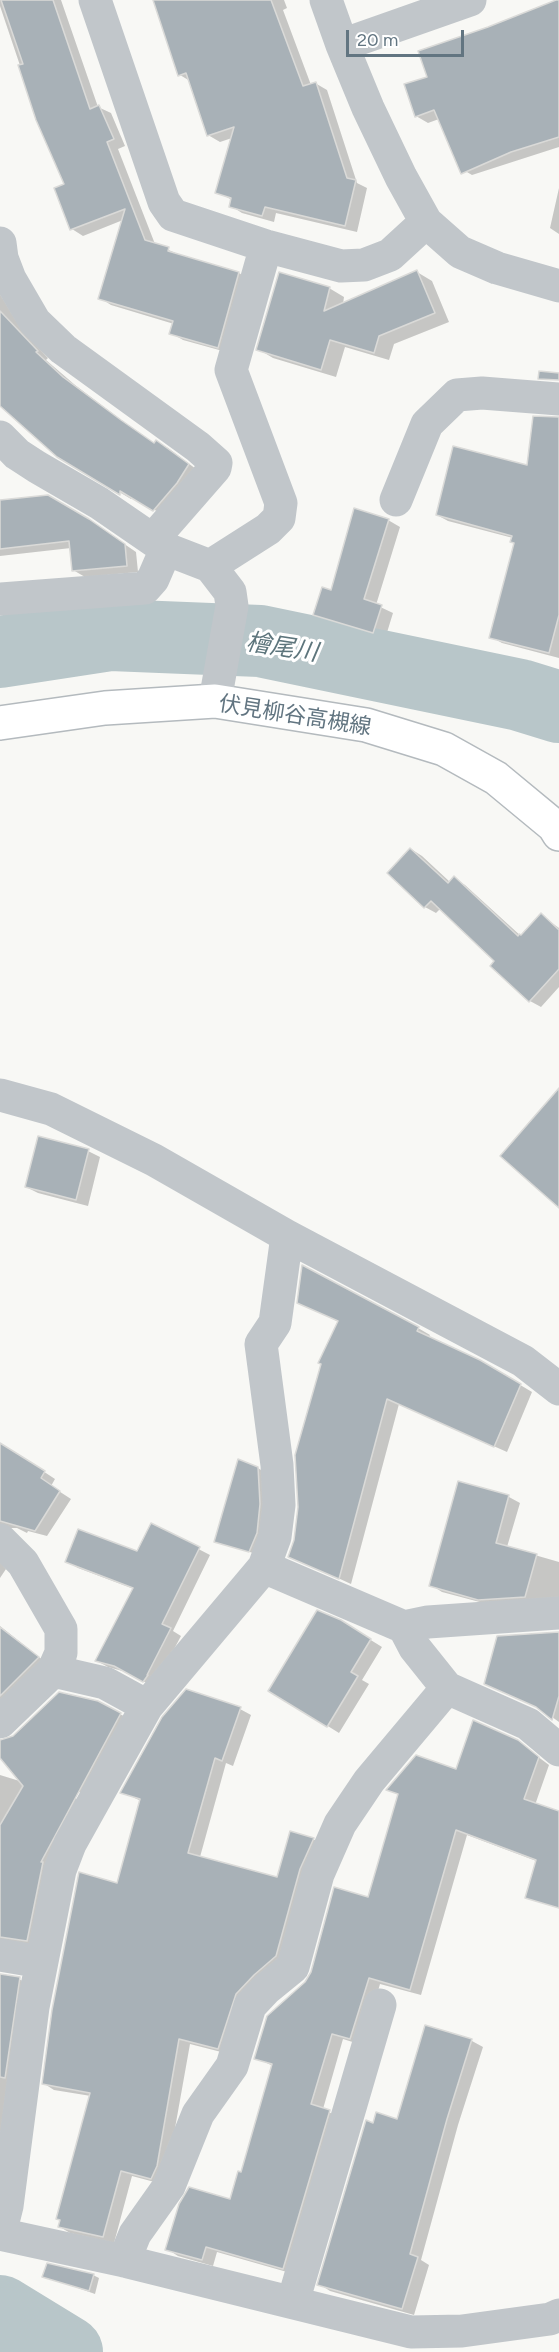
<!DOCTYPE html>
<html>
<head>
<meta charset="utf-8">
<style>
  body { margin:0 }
  #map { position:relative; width:559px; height:2352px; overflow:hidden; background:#f8f8f5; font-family:Figtree,sans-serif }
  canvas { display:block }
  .scale { position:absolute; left:346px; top:30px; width:118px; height:27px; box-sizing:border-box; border:3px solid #627581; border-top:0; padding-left:8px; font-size:18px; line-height:21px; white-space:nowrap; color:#627581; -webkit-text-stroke:4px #fff; paint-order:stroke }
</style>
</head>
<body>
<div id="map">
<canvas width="559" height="2352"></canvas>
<div class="scale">20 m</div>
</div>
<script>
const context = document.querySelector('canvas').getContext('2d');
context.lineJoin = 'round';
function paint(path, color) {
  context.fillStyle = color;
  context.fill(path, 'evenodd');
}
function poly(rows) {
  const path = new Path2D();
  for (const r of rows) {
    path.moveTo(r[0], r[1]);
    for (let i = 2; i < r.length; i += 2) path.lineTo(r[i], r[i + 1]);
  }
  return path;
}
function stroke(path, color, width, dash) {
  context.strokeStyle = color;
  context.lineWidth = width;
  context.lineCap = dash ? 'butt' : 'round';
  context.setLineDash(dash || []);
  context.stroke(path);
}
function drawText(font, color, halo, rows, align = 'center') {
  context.font = font + ' Figtree,"Noto Sans JP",sans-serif';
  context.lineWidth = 6;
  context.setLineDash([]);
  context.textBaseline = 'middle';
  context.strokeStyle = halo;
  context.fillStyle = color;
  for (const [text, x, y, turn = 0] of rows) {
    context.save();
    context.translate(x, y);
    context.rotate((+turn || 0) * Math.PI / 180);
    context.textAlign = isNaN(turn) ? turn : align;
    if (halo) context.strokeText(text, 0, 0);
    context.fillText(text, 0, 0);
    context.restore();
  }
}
paint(poly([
  [0,0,61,0,98,107,111,113,125,146,118,149,155,244,180,255,239,273,250,280,230,353,183,340,171,333,174,324,111,305,100,298,123,220,83,236,72,229,66,185,38,119,0,6],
  [155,0,284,0,287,8,283,10,311,85,315,83,327,90,357,183,367,188,357,232,276,213,274,222,242,213,231,206,232,200,217,192,232,138,220,142,208,135,190,81,180,75],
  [559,1,559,147,472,175,460,168,439,119,428,123,416,116,429,78,488,28],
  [559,188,559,234,550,228],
  [417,272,432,281,449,322,394,344,389,360,345,347,336,377,273,358,258,349,329,288,344,297,343,304],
  [0,294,21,329,48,358,46,360,75,385,133,429,155,444,157,442,168,448,200,472,165,516,131,496,131,499,58,456,0,395],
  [559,424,559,658,502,643,491,637,515,543,513,538,448,521,437,515,528,467],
  [0,501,101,528,136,552,138,572,85,577,73,570,71,548,0,556],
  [388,520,400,527,376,605,393,613,385,639,326,621,315,615],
  [411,849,422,856,450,882,454,878,465,885,522,937,541,915,559,928,559,987,541,1007,530,1001,497,961,440,909,436,913,425,907],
  [88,1151,100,1157,88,1206,38,1193,26,1187],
  [298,1302,418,1328,430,1335,428,1338,480,1361,532,1392,507,1452,399,1404,351,1584,290,1556,295,1540,339,1322],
  [17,1454,55,1479,51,1486,71,1499,47,1536,28,1531,27,1533,17,1528,7,1528,0,1532,0,1456],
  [258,1468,264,1472,266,1508,256,1554,216,1541],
  [459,1483,509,1497,520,1503,507,1547,559,1562,559,1600,491,1605,442,1592,431,1585],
  [152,1525,210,1555,173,1631,181,1636,154,1687,126,1672,108,1667,97,1661,134,1589,78,1568,67,1562,138,1553],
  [0,1561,6,1569,0,1578],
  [0,1626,49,1665,0,1713],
  [353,1629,382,1647,362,1680,369,1684,339,1733,270,1690],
  [559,1633,559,1722,541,1709],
  [59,1693,98,1702,131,1720,87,1798,10,1739],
  [240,1709,251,1715,233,1766,226,1763,200,1857,278,1878,313,1839,324,1845,287,1962,229,2054,190,2044,167,2173,162,2184,132,2176,114,2243,70,2233,60,2227,91,2096,54,2090,43,2083,118,1884,141,1801,122,1792],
  [517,1741,549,1765,535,1805,559,1814,559,1832,547,1865,467,1835,421,1995,380,1984,362,2045,343,2039,323,2109,340,2118,294,2274,217,2252,213,2266,178,2256,167,2249,231,2201,242,2173,273,2066,256,2058,306,1983,369,1899,400,1796,389,1789,457,1771],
  [0,1775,75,1798,85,1804,38,1946,0,1947],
  [0,1976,19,1979,30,1985,0,2136],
  [426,2027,472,2041,483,2047,458,2125,421,2260,429,2265,414,2315,330,2291,319,2284,374,2124,398,2120],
  [93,2275,99,2278,95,2294,44,2276]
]), '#0003');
stroke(poly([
  [0,652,111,635,260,641,520,695,559,707],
  [0,2311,67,2352]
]), '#b8c6c9', 72);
const building = poly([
  [1,0,53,0,90,109,99,105,114,139,107,142,145,240,169,247,168,251,239,272,218,348,169,334,173,321,98,299,125,209,70,230,54,188,64,184,36,120,18,65,23,64,1,0],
  [153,0,271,0,303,86,316,82,347,178,356,180,345,226,265,207,262,216,229,207,231,198,215,193,234,127,207,136,186,73,178,76,153,0],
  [556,0,559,0,559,137,511,152,461,174,434,110,415,117,404,84,427,77,418,51,488,27,556,0],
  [417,270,435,313,379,336,374,353,330,340,321,370,256,350,279,272,330,287,324,311,417,270],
  [0,311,38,351,36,352,63,377,121,420,154,443,156,440,189,464,177,483,153,511,120,491,120,495,57,457,0,406,0,311],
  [539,371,559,373,559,380,538,379,539,371],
  [533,416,559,417,559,615,549,653,489,638,514,543,510,542,512,536,436,515,453,446,527,465,533,416],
  [48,495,89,519,125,544,127,566,72,571,69,541,0,549,0,500,48,495],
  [354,508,389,519,364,599,382,605,373,633,313,615,322,587,331,590,354,508],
  [410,848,448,883,454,876,518,936,519,934,521,935,541,913,559,930,559,969,529,1002,490,966,494,961,431,901,424,908,387,873,410,848],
  [559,1088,559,1208,500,1156,559,1088],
  [38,1136,89,1149,76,1200,25,1187,38,1136],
  [302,1265,419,1327,417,1331,480,1360,521,1384,494,1447,387,1399,339,1579,288,1557,294,1540,298,1507,295,1455,321,1364,318,1363,338,1321,297,1303,302,1265],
  [0,1443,45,1471,41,1478,60,1491,35,1531,0,1521,0,1443],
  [238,1459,258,1467,260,1504,257,1533,249,1552,214,1542,238,1459],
  [458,1481,509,1495,496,1543,537,1554,525,1597,478,1600,429,1586,458,1481],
  [151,1523,200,1547,162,1624,171,1628,147,1675,148,1675,143,1682,114,1666,95,1661,133,1588,65,1562,78,1529,137,1551,151,1523],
  [317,1610,341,1620,371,1639,351,1672,358,1676,327,1727,268,1691,317,1610],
  [0,1627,39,1657,0,1696,0,1627],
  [559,1632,559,1696,552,1720,536,1707,484,1684,497,1636,559,1632],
  [186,1689,241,1707,222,1761,215,1758,188,1853,277,1877,290,1831,314,1838,300,1869,276,1956,254,1975,236,1994,218,2049,179,2039,157,2166,151,2179,121,2171,103,2237,58,2227,60,2220,56,2219,90,2093,42,2084,52,2010,79,1872,117,1883,140,1799,120,1793,162,1717,186,1689],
  [59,1692,98,1701,121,1713,41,1862,43,1862,27,1941,0,1937,0,1825,23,1786,0,1758,0,1740,13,1736,59,1692],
  [473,1720,518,1740,539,1757,524,1799,559,1811,559,1908,525,1898,536,1860,456,1830,410,1990,369,1978,350,2039,332,2034,311,2104,330,2110,283,2269,206,2247,202,2260,165,2250,179,2204,189,2187,230,2199,238,2171,241,2172,272,2064,254,2059,267,2016,305,1982,311,1972,334,1887,368,1897,398,1794,386,1790,416,1755,456,1769,473,1720],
  [0,1974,20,1977,5,2078,0,2077,0,1974],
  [425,2025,472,2039,447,2119,410,2254,418,2257,402,2309,317,2285,366,2120,373,2123,376,2112,397,2119,425,2025],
  [47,2263,94,2274,89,2291,42,2277,47,2263]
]);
paint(building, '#a8b1b7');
stroke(building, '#dadad8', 1.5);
const major = poly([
  [0,723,105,708,215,701,366,725,444,749,496,778,554,826,559,834]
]);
stroke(major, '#b4babe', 36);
stroke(poly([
  [95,0,164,202,173,215,266,246,341,266,364,265,390,255,426,222],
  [326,0,342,45,368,108,401,177,426,222,460,252,497,268,559,286],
  [342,45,470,0],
  [0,243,2,258,10,279,35,322,63,349,198,447,216,463,215,468,153,539],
  [0,437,17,454,37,467,99,503,166,549,210,566,230,592,232,606,215,701],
  [396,500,427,424,457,395,482,393,559,399],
  [210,566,268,529,279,518,281,503,231,370,266,246],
  [0,599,145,588,153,579,166,549],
  [0,1095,51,1109,154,1160,287,1236,523,1361,559,1389],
  [0,1540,23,1563,61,1629,61,1653,53,1671],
  [264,1567,275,1537,279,1505,277,1465,261,1344,275,1323,287,1236],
  [404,1627,415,1648,447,1688,528,1724,559,1750],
  [0,1722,53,1671,105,1683,147,1706],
  [0,1955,41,1962],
  [0,2234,7,2206,33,2007,60,1870,70,1844,147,1706,264,1567,404,1627,428,1622,559,1613],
  [0,2234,124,2261,411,2332,462,2331,550,2319,559,2315],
  [124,2261,135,2234,169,2186,198,2114,232,2066,250,2006,266,1989,293,1967,318,1874,340,1824,369,1781,447,1688],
  [293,2302,380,2005]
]), '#c1c6ca', 33);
stroke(major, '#fff', 33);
drawText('22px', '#627581', '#fff', [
  ["伏見柳谷高槻線",295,716,9]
]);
drawText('italic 24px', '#5d757c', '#fff', [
  ["檜尾川",282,648,9]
]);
</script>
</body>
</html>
